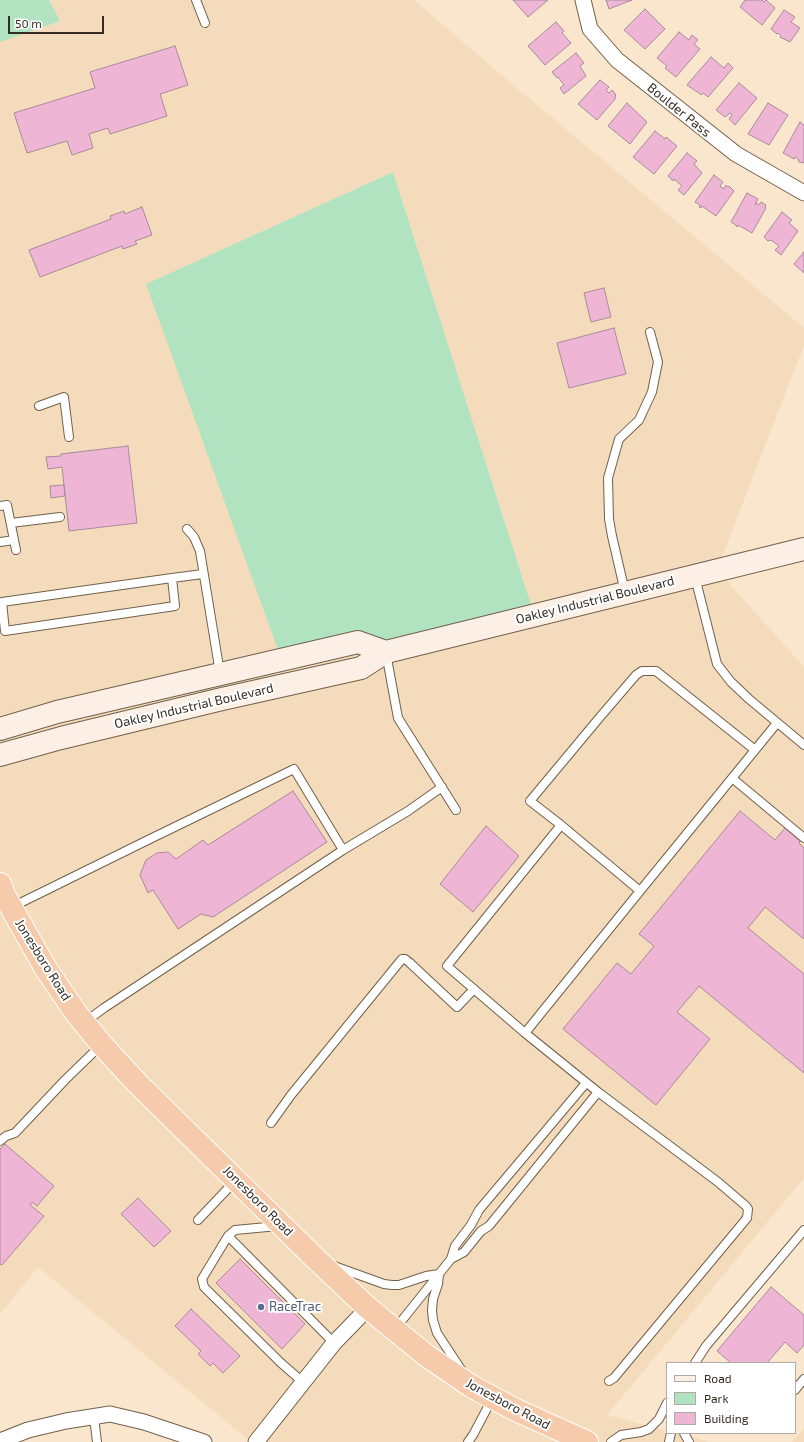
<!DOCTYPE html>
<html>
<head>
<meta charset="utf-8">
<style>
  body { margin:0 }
  #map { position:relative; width:804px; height:1442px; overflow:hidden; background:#fae6cc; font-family:"Exo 2",sans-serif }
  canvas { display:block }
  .legend { position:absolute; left:666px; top:1362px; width:130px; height:72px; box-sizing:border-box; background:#fff; border:1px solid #aeaba7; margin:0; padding:5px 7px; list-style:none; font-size:12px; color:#342c23 }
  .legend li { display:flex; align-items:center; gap:8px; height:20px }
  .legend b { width:20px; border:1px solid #aeaba7 }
  .scale { position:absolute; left:8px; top:16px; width:96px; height:18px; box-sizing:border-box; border:2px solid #342c23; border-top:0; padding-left:5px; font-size:12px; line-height:14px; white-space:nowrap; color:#342c23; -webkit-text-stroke:3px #fff; paint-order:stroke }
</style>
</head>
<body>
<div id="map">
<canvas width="804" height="1442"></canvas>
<ul class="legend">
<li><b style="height:5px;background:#fcefe6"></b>Road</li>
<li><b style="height:11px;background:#b2e3c0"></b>Park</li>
<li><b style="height:11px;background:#efb5d5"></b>Building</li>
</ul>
<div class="scale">50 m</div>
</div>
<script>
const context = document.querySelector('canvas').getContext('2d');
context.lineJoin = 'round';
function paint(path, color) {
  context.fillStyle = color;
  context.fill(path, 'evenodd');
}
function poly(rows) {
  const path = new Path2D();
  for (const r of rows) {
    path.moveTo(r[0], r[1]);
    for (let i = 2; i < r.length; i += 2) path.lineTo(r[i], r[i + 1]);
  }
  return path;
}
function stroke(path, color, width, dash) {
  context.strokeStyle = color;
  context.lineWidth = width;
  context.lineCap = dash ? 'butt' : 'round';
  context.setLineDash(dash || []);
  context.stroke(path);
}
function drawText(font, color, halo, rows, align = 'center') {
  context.font = font + ' "Exo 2",sans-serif';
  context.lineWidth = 4;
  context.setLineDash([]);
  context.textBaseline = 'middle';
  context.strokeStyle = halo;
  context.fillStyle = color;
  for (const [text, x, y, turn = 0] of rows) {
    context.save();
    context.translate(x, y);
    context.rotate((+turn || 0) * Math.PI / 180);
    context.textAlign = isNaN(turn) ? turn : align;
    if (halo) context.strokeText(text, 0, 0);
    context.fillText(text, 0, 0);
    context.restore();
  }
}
paint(poly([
  [0,0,414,0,512,84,804,328,804,345,717,570,804,667,804,1178,607,1415,667,1431,667,1433,675,1433,709,1442,251,1442,38,1267,0,1314],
  [393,172,536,619,146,284],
  [804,1428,804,1442,792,1442]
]), '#f4dbbb');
paint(poly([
  [0,0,49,0,60,21,0,42],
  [393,172,536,620,282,661,146,284]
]), '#b2e3c0');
const building = poly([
  [513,0,548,0,528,17,513,0],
  [606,0,632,0,609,9,606,0],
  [745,0,762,0,764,2,766,0,775,8,762,25,740,7,745,0],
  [645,9,665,29,645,49,624,30,645,9],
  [784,10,795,17,791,22,800,28,790,42,780,37,781,36,778,33,777,34,771,29,784,10],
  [556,22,564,31,562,33,571,43,545,65,528,46,556,22],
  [679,32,689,40,692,35,698,40,694,44,700,49,676,77,665,68,667,66,657,58,679,32],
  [175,46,188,85,160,94,167,116,110,134,108,128,89,134,93,148,72,155,67,141,27,153,14,113,95,88,90,72,175,46],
  [576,53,584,63,580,66,586,76,564,94,560,88,564,85,558,77,557,78,552,72,576,53],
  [711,57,724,68,728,63,733,68,708,97,703,93,701,95,697,91,697,92,687,85,711,57],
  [600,80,609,87,606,90,609,93,612,90,616,95,615,96,616,98,597,120,578,104,600,80],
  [739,83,757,98,735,125,729,119,732,115,730,113,725,117,716,110,739,83],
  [627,103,647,122,630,144,608,126,627,103],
  [768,103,788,115,769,145,748,134,768,103],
  [800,122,804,125,804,163,799,162,798,159,795,157,794,159,783,153,800,122],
  [655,131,665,139,666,137,677,146,654,174,633,157,655,131],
  [687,153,697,161,694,164,702,173,684,195,678,190,682,186,674,179,673,181,668,176,687,153],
  [714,175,723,182,720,186,724,189,726,185,728,187,729,186,734,191,716,216,702,206,701,208,699,207,700,205,695,202,714,175],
  [747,193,758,199,755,205,756,203,759,205,761,202,766,205,765,207,766,208,752,233,738,225,737,227,736,226,736,225,731,222,747,193],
  [142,207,152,235,135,241,137,244,123,249,122,246,40,277,29,250,111,219,110,216,124,211,125,214,142,207],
  [782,212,792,220,789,223,798,231,781,255,775,250,779,246,771,240,768,241,764,237,782,212],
  [804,252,804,273,794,264,804,252],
  [604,288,611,317,591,322,584,293,604,288],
  [614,328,626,374,569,388,557,343,614,328],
  [128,446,137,523,69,531,62,467,48,469,46,457,61,456,61,454,128,446],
  [64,485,65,496,51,498,50,486,64,485],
  [293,791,327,842,213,917,201,914,178,929,153,890,148,893,140,875,146,860,157,853,168,852,176,859,203,840,208,845,293,791],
  [740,811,775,840,785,828,800,841,799,843,804,848,804,939,765,907,748,928,804,974,804,1073,699,986,677,1012,710,1039,656,1105,563,1029,617,963,631,974,654,946,639,934,740,811],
  [486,826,519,856,473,912,440,884,486,826],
  [5,1144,54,1186,37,1206,32,1202,30,1205,44,1216,2,1265,0,1264,0,1149,5,1144],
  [138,1198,171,1231,154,1247,121,1214,138,1198],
  [240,1259,305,1324,282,1349,216,1283,240,1259],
  [771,1287,804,1315,804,1345,797,1353,785,1342,767,1363,731,1363,717,1351,771,1287],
  [191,1309,240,1356,223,1373,213,1363,210,1366,198,1354,201,1351,175,1326,191,1309]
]);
paint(building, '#efb5d5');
stroke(building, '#a88b9b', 1);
const lane = poly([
  [196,0,205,23],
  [39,406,64,397,69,437],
  [0,506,7,505,16,550],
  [11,523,60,517],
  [187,529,194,537,200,551,220,673],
  [0,542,14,540],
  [695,577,717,664,731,682,749,699,804,745],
  [172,578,175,606,5,631,2,602,172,578,203,574],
  [625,592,612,536,609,519,608,478,619,439,639,420,652,392,658,362,650,332],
  [386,653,398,718,456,810],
  [755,750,777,723],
  [732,778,804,838],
  [561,825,530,801,600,717,636,675,642,671,656,671,755,750,640,891],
  [12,907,152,838,294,769,343,850],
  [85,1022,104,1008,343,850,408,811,442,787],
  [525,1033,640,891,561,825,447,966,525,1033,598,1092,718,1182,746,1206,748,1209,747,1218,614,1378,609,1381],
  [271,1123,291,1095,402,959,405,959,410,963,457,1007,474,989],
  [0,1141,6,1136,15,1133,65,1080,101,1045],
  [198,1220,236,1180],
  [278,1226,235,1230,228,1236,202,1279,204,1287,281,1363,304,1383],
  [228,1236,334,1343],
  [451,1259,455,1246,471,1225,479,1210,586,1083],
  [334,1266,384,1284,392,1285,399,1285,426,1276,439,1274,438,1284,433,1299,432,1310,433,1320,437,1333,462,1371],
  [395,1329,451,1259,464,1252,481,1231,489,1226,598,1092],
  [695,1363,706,1346,804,1230],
  [795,1390,804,1379],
  [94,1417,97,1442],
  [684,1433,689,1442],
  [468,1442,473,1435,492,1399],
  [611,1442,621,1435,641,1432,649,1429,659,1419,667,1403],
  [669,1442,671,1433]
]);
const street = poly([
  [583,0,590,29,617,60,736,154,804,193],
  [0,1441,28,1430,66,1421,110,1414,144,1422,204,1442],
  [256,1442,334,1343,368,1308]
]);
const secondary = poly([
  [0,729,57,712,358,642,386,652],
  [0,755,61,738,222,699,361,668,386,652,804,549]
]);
const highway = poly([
  [0,884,4,895,46,969,76,1013,102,1045,137,1083,317,1260,368,1308,427,1356,471,1386,493,1398,518,1411,587,1442]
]);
stroke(lane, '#71604a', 10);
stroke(street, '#71604a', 17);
stroke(secondary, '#71604a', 24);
stroke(highway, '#fff', 24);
stroke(lane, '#fff', 8);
stroke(street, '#fff', 15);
stroke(secondary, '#fcefe6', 22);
stroke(highway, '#f6cbac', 22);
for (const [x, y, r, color] of [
  [261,1307,4,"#5c6f8a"]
]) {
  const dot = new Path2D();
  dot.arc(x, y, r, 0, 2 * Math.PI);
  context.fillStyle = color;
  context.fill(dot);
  stroke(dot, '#fff', 1.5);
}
drawText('13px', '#342c23', '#fff', [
  ["Boulder Pass",679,110,39],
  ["Oakley Industrial Boulevard",595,600,-14],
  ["Oakley Industrial Boulevard",194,706,-13],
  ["Jonesboro Road",43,960,58],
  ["Jonesboro Road",258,1201,45],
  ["Jonesboro Road",508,1404,28]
]);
drawText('13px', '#4e5e75', '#fff', [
  ["RaceTrac",269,1307]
], 'left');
</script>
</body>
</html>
